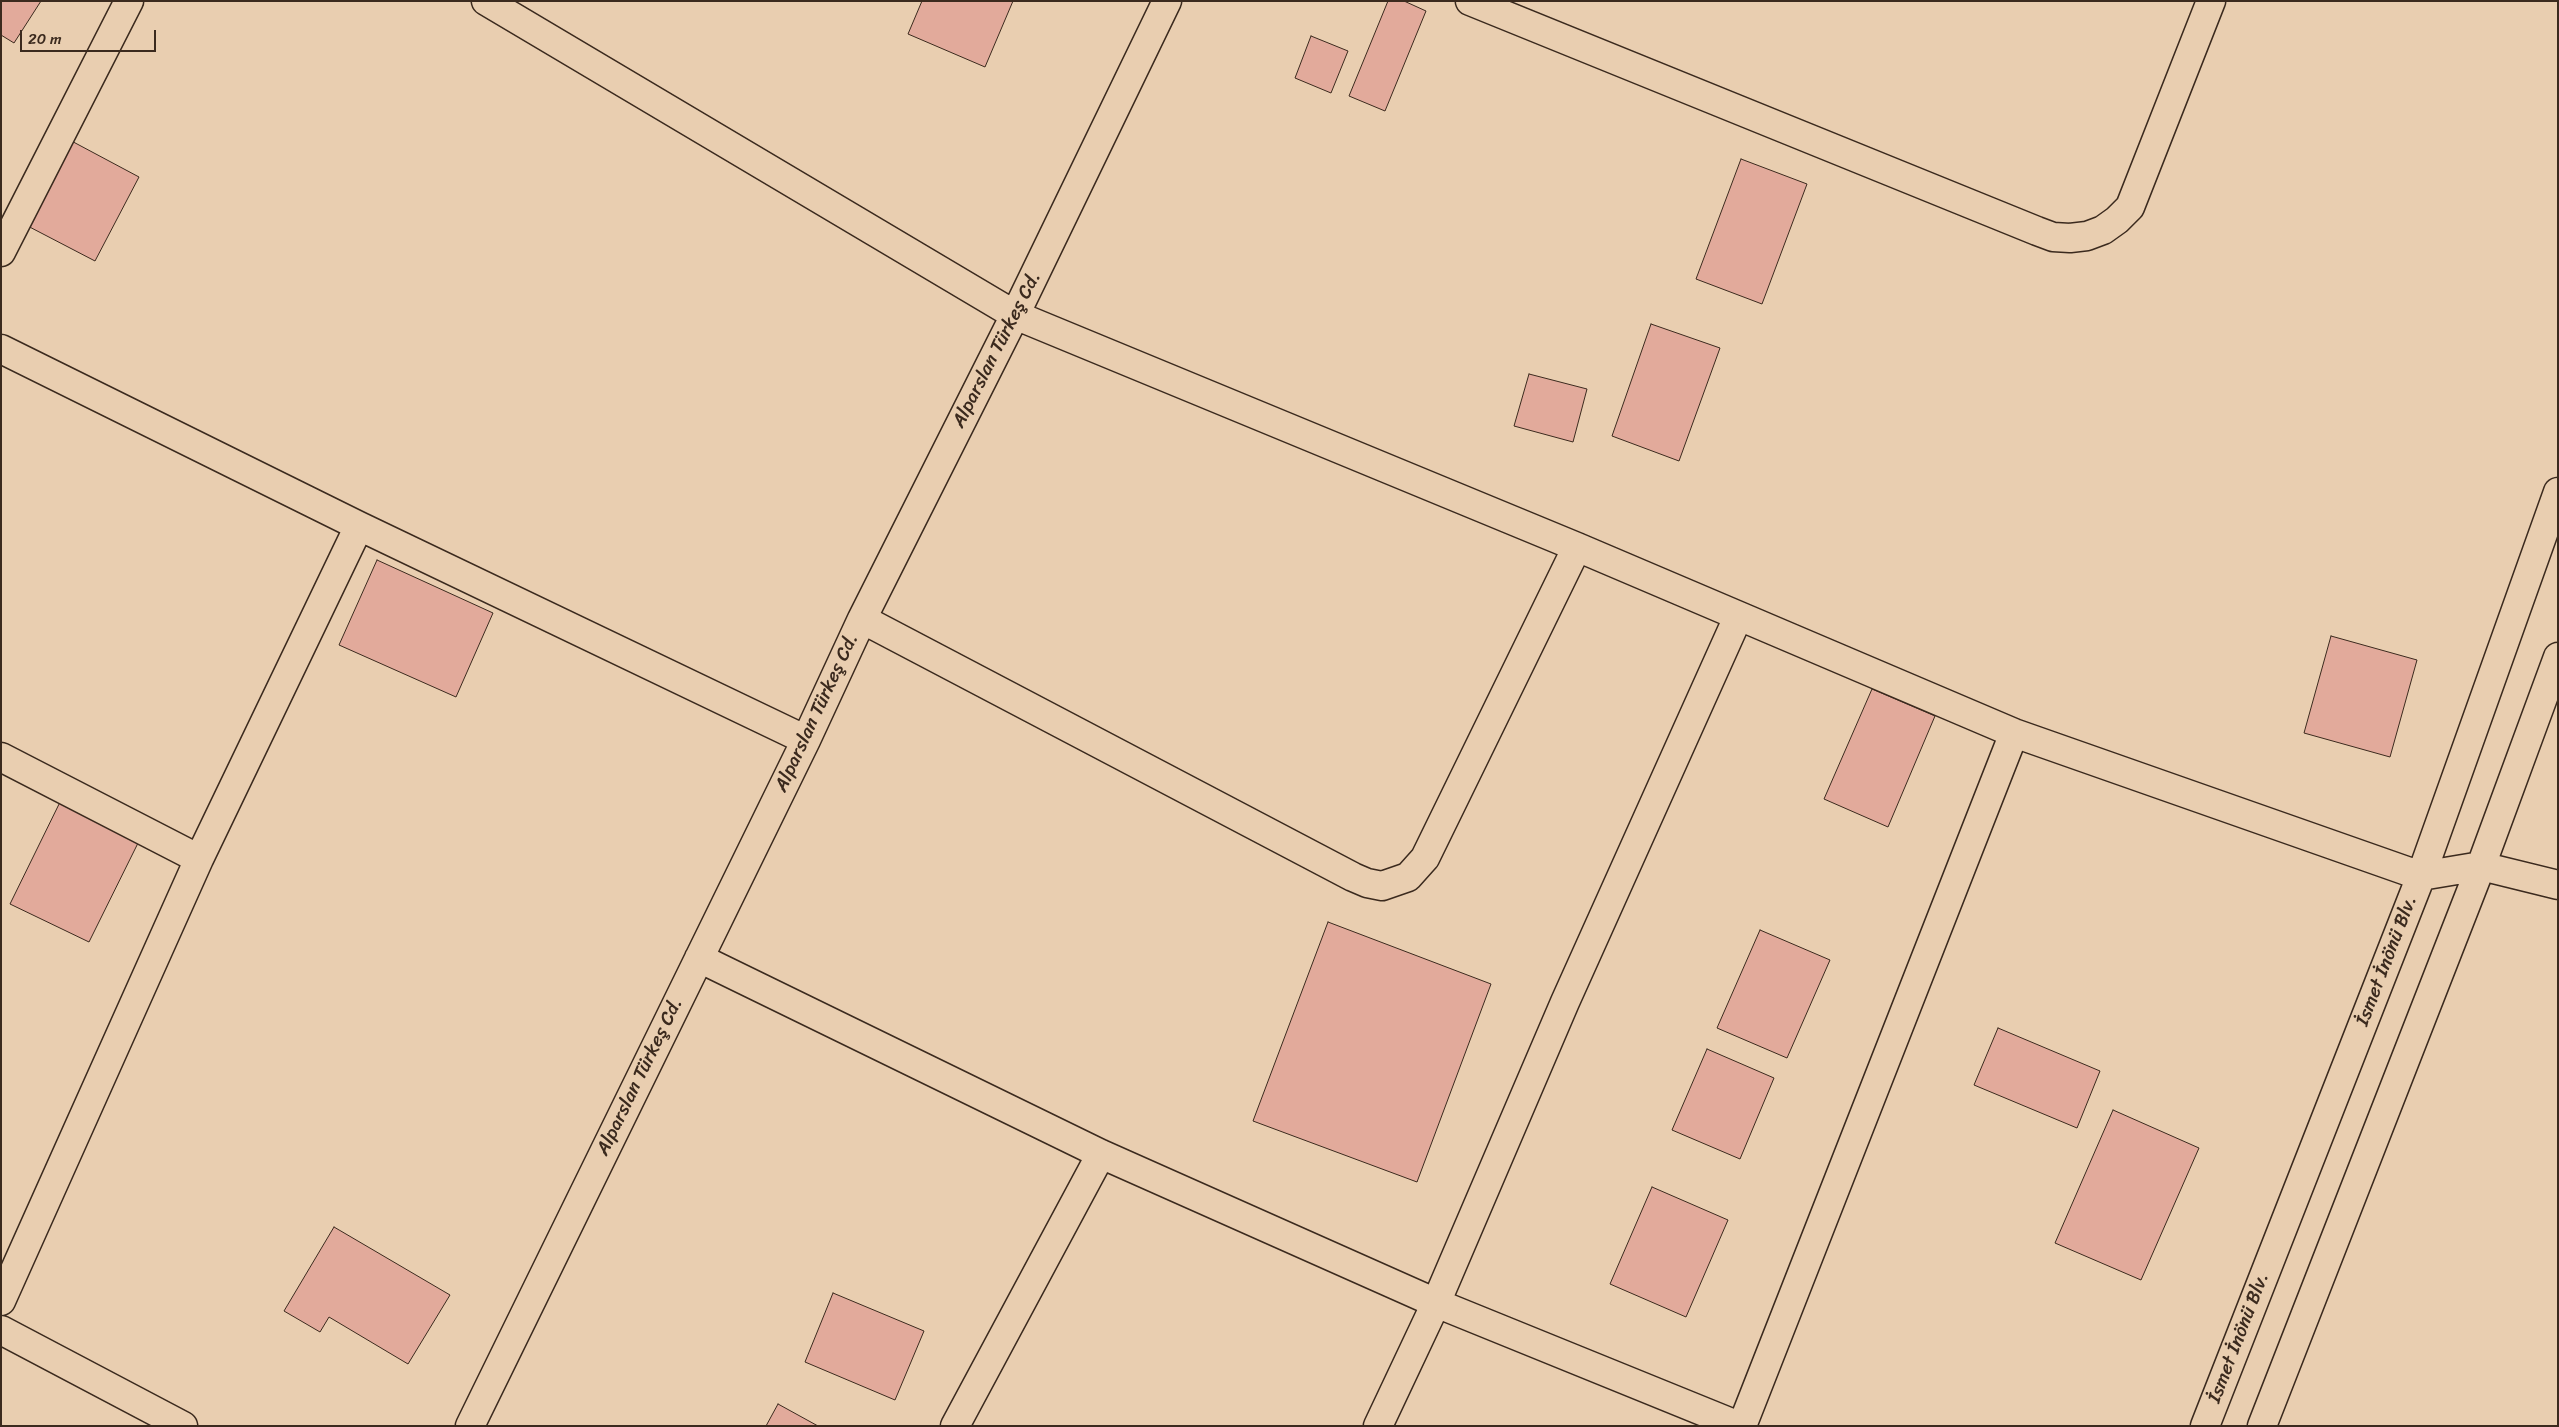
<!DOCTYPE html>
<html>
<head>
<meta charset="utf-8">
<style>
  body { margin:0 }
  #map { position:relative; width:2559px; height:1427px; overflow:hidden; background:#e9ceb0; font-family:Sriracha,sans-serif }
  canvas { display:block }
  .frame { position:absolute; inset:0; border:2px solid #3b2a1e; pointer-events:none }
  .scale { position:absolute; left:20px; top:30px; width:136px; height:22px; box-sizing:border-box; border:2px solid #3b2a1e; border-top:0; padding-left:6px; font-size:15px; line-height:18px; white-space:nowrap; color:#3b2a1e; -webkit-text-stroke:4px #e9ceb0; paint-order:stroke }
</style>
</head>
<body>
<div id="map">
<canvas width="2559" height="1427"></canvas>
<div class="frame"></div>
<div class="scale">20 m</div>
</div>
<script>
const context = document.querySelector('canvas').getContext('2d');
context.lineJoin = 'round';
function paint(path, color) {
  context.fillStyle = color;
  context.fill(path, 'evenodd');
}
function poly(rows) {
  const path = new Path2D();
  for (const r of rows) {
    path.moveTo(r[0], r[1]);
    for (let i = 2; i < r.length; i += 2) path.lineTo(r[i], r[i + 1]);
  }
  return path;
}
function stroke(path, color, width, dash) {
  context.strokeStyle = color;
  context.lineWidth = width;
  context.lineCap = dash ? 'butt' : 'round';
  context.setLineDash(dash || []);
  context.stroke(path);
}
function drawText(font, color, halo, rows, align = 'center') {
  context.font = font + ' Sriracha,sans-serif';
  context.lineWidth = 4;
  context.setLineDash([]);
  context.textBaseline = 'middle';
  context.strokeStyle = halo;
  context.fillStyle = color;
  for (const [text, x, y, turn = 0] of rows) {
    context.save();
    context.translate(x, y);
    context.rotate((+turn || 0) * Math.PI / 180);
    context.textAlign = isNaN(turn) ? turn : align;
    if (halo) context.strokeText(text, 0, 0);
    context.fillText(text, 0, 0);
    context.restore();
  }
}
const building = poly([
  [1,1,41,1,14,43,1,35,1,1],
  [922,1,1013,1,985,67,908,34,922,1],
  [1388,1,1404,1,1426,11,1385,111,1349,96,1388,1],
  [1311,36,1348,51,1331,93,1295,78,1311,36],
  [64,137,139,177,95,261,20,222,64,137],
  [1741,159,1807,184,1762,304,1696,279,1741,159],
  [1651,324,1720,348,1679,461,1612,436,1651,324],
  [1529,374,1587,389,1573,442,1514,426,1529,374],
  [377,560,493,613,456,697,339,645,377,560],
  [2331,636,2417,660,2390,757,2304,733,2331,636],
  [1872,689,1935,716,1888,827,1824,799,1872,689],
  [63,796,142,835,89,942,10,904,63,796],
  [1328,922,1491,984,1417,1182,1253,1121,1328,922],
  [1760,930,1830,960,1787,1058,1717,1028,1760,930],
  [1998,1028,2100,1071,2077,1128,1974,1085,1998,1028],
  [1707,1049,1774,1078,1740,1159,1672,1130,1707,1049],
  [2113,1110,2199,1148,2141,1280,2055,1243,2113,1110],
  [1652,1187,1728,1220,1686,1317,1610,1284,1652,1187],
  [334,1227,450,1295,408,1364,329,1317,320,1332,284,1311,334,1227],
  [833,1293,924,1331,895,1400,805,1362,833,1293],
  [778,1404,818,1426,766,1426,778,1404]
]);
paint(building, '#e2aa9b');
stroke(building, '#3b2a1e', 1);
const minor = poly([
  [486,1,1015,315,1577,547,2014,733,2421,876,2481,866,2558,885],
  [1470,1,2037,231,2053,237,2070,238,2087,236,2103,230,2117,220,2130,207,2211,1],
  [1,252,129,1],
  [1,349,359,526,806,740],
  [862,619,1353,877,1367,883,1382,886,1408,877,1425,858,1577,547],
  [1,757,199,859],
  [699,958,1101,1154,1436,1303,1739,1426],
  [1,1301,199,859,359,526],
  [1,1330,183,1426],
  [470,1426,806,740,862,619,1015,315,1167,1],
  [955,1426,1101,1154],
  [1378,1426,1436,1303,1565,1002,1738,617],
  [1742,1426,2014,733],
  [2205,1426,2421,876,2558,492],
  [2262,1426,2481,866,2558,657]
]);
stroke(minor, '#3b2a1e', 31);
stroke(minor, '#e9ceb0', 28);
drawText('19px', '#3b2a1e', '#e9ceb0', [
  ["Alparslan Türkeş Cd.",997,350,-63],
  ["Alparslan Türkeş Cd.",817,713,-65],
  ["İsmet İnönü Blv.",2387,961,-69],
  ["Alparslan Türkeş Cd.",640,1077,-64],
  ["İsmet İnönü Blv.",2239,1338,-69]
]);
</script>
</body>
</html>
